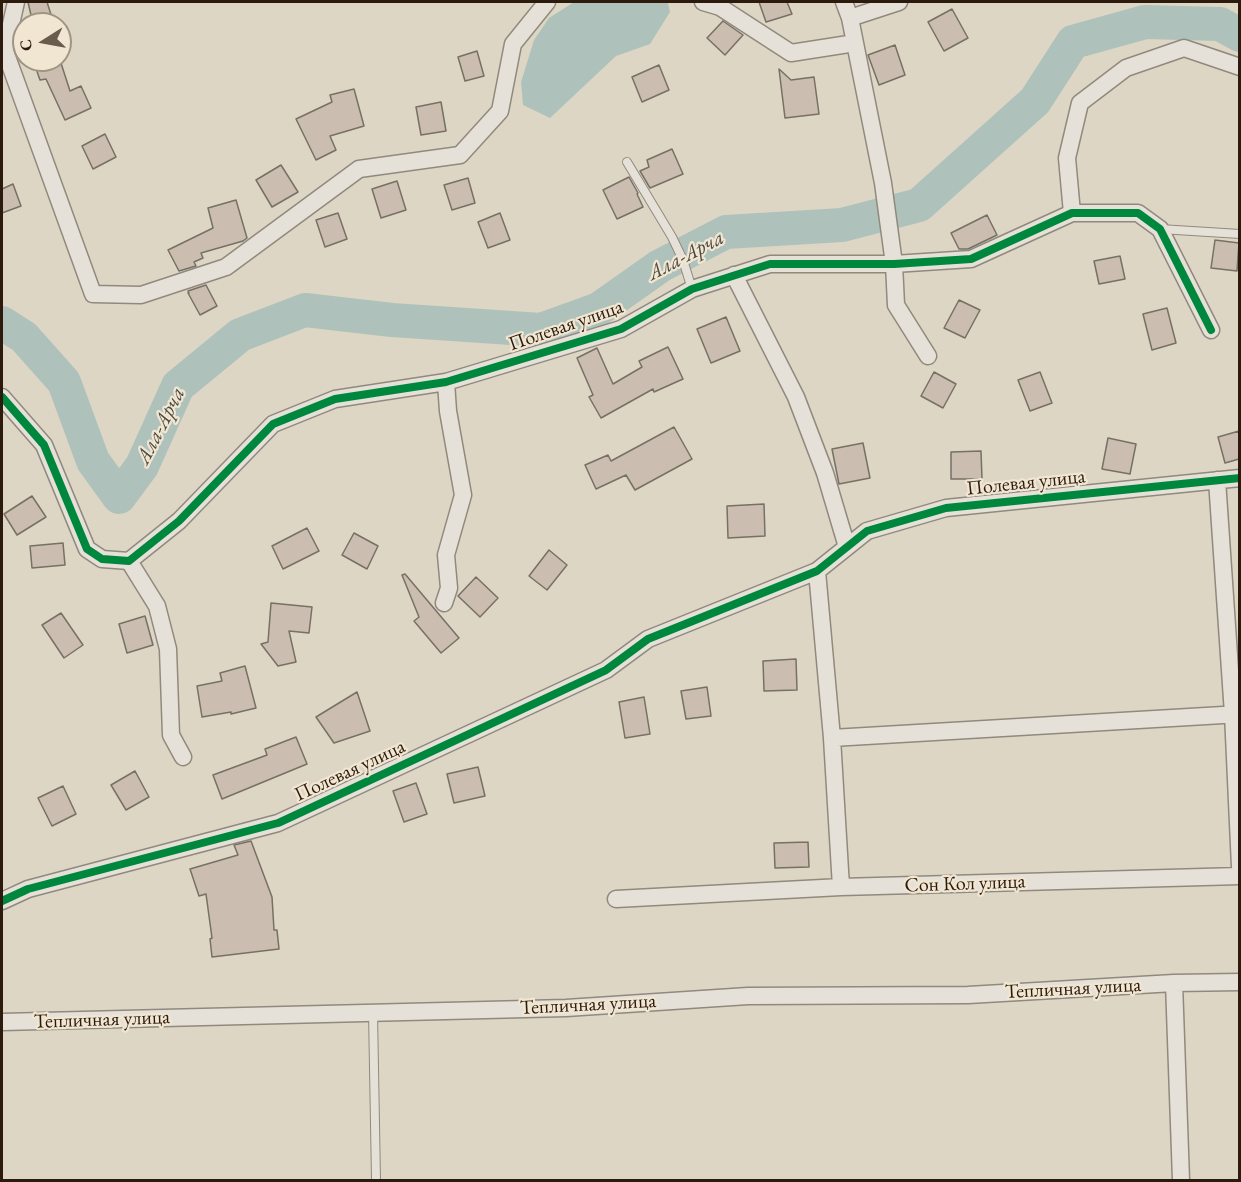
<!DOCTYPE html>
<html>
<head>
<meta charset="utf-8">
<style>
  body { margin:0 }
  #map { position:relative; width:1241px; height:1182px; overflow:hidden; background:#ded6c4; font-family:"EB Garamond",serif }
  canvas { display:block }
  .frame { position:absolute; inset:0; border:3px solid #2c1a0d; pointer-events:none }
  .north { position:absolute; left:12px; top:12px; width:60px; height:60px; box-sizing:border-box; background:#f1e6d2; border:2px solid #a29483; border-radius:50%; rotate:259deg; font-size:16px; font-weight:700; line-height:24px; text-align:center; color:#2c1a0d }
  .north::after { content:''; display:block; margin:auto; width:21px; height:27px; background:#6a5c4d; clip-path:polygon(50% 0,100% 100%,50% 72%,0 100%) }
</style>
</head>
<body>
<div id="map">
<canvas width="1241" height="1182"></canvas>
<div class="frame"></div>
<div class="north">С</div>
</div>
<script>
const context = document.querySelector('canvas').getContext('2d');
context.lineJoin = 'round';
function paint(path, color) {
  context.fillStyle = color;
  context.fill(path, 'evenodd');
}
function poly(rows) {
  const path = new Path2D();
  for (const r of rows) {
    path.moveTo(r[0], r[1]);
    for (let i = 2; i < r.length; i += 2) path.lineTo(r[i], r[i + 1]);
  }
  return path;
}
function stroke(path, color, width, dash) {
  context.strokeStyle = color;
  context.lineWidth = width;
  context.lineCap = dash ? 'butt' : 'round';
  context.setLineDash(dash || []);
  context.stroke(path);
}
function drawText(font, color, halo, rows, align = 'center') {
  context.font = font + ' "EB Garamond",serif';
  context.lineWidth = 4.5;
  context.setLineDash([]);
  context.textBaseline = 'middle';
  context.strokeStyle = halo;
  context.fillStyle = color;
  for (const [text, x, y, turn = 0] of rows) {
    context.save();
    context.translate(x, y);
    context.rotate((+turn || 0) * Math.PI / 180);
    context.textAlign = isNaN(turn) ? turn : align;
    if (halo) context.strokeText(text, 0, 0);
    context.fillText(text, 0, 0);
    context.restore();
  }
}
paint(poly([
  [574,2,666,2,668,3,670,12,650,44,616,56,550,118,523,105,521,82,534,40,549,18]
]), '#aec2bb');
stroke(poly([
  [2,323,24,337,64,382,93,461,119,497,142,466,178,386,240,335,305,310,392,320,541,330,599,309,660,266,726,232,842,225,919,205,1035,101,1073,42,1145,22,1220,24,1240,35]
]), '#aec2bb', 34);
const building = poly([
  [28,2,47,2,53,21,40,24,33,24,28,2],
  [759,2,787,2,792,14,766,22,759,2],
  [952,9,968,38,944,51,928,22,952,9],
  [723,21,743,35,725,55,707,38,723,21],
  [895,45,905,75,879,85,868,55,895,45],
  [477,51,484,76,465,81,458,57,477,51],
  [33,60,60,60,70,91,81,86,91,108,65,120,46,79,40,80,33,60],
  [659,65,669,90,642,102,632,77,659,65],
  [779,69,791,80,814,77,819,114,785,118,779,69],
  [354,89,364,126,330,136,336,150,316,160,296,119,332,102,330,95,354,89],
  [441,102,446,131,421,135,416,107,441,102],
  [105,134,116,157,93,169,82,146,105,134],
  [672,149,683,174,650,188,640,171,649,167,647,160,672,149],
  [281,165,298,192,272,207,256,180,281,165],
  [629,177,638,193,637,194,643,207,617,219,603,190,629,177],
  [468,178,475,203,452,210,444,185,468,178],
  [397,181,406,210,381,218,372,189,397,181],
  [13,184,21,206,2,213,2,189,13,184],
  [236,200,247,238,243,241,201,253,203,258,194,262,196,266,179,271,168,250,213,228,208,208,236,200],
  [338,213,347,239,325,247,316,220,338,213],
  [500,213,510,240,488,248,478,222,500,213],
  [987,215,997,235,968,249,959,249,951,233,987,215],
  [1215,240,1239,243,1237,271,1211,268,1215,240],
  [1120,256,1125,279,1099,284,1094,261,1120,256],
  [206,285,217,306,200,315,188,293,189,293,188,291,206,285],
  [959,300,980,310,965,338,944,328,959,300],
  [1167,308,1176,343,1152,350,1143,314,1167,308],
  [726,317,740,351,711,363,697,329,726,317],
  [668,347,683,379,654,392,653,389,601,418,589,397,593,395,577,358,597,348,613,384,642,367,639,361,668,347],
  [934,372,956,384,943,408,921,396,934,372],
  [1040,372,1052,403,1030,411,1018,380,1040,372],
  [674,427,692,459,635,490,626,475,596,489,585,465,608,455,611,461,674,427],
  [1239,431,1239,459,1225,463,1218,437,1239,431],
  [1108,438,1136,444,1130,474,1102,469,1108,438],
  [863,443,870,478,839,484,832,449,863,443],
  [981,451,982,479,951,479,951,452,981,451],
  [32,496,46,517,17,535,4,514,32,496],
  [764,504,765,536,728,538,727,506,764,504],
  [307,528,319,551,283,569,272,546,307,528],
  [354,533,378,546,367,569,342,555,354,533],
  [63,543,65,565,32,568,30,546,63,543],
  [549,550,567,565,547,590,529,576,549,550],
  [405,574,459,638,441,653,414,621,419,617,402,575,405,574],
  [476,577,498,598,480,617,458,596,476,577],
  [271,603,312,607,309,633,289,631,296,662,278,666,261,644,268,642,271,603],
  [61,613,83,645,64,658,42,625,61,613],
  [145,616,153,645,127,653,119,624,145,616],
  [796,659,797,690,764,691,763,661,796,659],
  [245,666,256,708,231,714,231,712,202,717,197,686,222,681,220,673,245,666],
  [707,687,711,716,686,719,681,691,707,687],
  [357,692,370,731,334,743,316,717,357,692],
  [644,697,650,734,625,738,619,702,644,697],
  [296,737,307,764,222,799,213,775,267,755,265,749,296,737],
  [478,767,485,796,454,803,447,774,478,767],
  [135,771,149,797,126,810,111,785,135,771],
  [416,783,427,814,404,822,393,791,416,783],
  [63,786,76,814,52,826,38,798,63,786],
  [251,841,272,897,274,930,277,930,279,949,212,957,210,939,212,938,206,894,199,896,190,869,238,855,234,845,251,841],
  [808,842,809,867,775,868,774,843,808,842]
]);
paint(building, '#cbbdaf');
stroke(building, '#777065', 1.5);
const lane = poly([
  [627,162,672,237,683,260,692,289],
  [1160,229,1240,234],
  [373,1012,376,1180]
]);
const street = poly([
  [16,2,5,51,93,294,141,295,226,267,359,169,460,155,500,111,513,44,547,2],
  [703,2,720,7,791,53,855,43],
  [844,2,850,18,883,183,894,264,896,305,928,356],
  [850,18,899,2],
  [1072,213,1067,158,1080,103,1126,68,1184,48,1240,67],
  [734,275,796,397,825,473,847,547],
  [2,397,44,445,87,549,102,559,129,561,179,521,273,424,335,399,446,382,621,329,692,289,770,264,894,264,971,259,1072,213,1138,213,1160,229,1211,330],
  [1217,480,1233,714,1240,867],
  [129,561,157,606,168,649,171,735,183,757],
  [817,571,832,738,841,887,1240,876],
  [444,603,449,588,446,555,463,495,448,411,446,382],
  [832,738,1240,714],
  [616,899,841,887],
  [2,901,28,889,278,823,606,670,648,639,817,571,867,531,946,508,1240,478],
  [2,1022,566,1008,748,996,968,995,1174,983],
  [1181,1180,1174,983,1240,982]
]);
stroke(lane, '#90897d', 10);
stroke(street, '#90897d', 19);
stroke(lane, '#e6e1d8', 8);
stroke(street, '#e6e1d8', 16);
stroke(poly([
  [2,397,44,445,87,549,102,559,129,561,179,521,273,424,335,399,446,382,621,329,692,289,770,264,894,264,971,259,1072,213,1138,213,1160,229,1211,330],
  [2,901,28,889,278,823,606,670,648,639,817,571,867,531,946,508,1240,478]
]), '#00873e', 8);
drawText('20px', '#2c1a0d', '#f1e6d2', [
  ["Полевая улица",566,326,-19],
  ["Полевая улица",1026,483,-6],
  ["Полевая улица",350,771,-25],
  ["Сон Кол улица",965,884,-2],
  ["Тепличная улица",1073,989,-3],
  ["Тепличная улица",588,1005,-3],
  ["Тепличная улица",102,1020,-2]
]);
drawText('italic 21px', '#4d4a40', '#f1e6d2', [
  ["Ала-Арча",686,256,-28],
  ["Ала-Арча",161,426,-63]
]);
</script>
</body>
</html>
